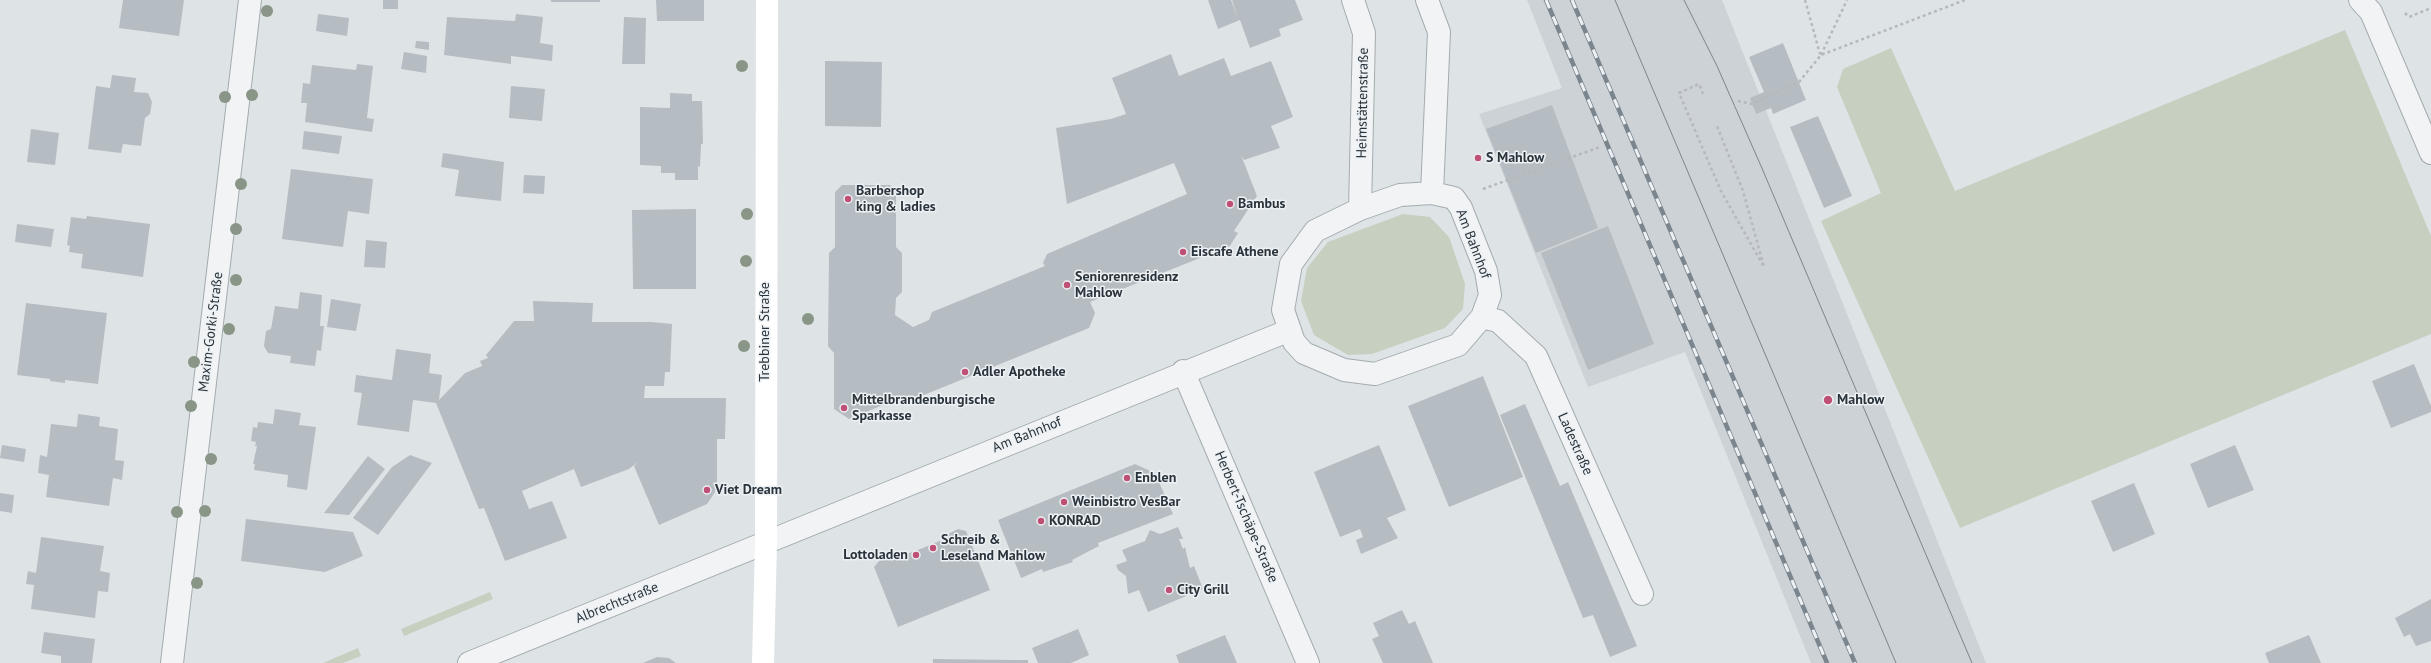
<!DOCTYPE html>
<html>
<head>
<meta charset="utf-8">
<style>
  body { margin:0 }
  canvas { display:block; background:#dee3e6 }
</style>
</head>
<body>
<canvas width="2431" height="663"></canvas>
<script>
const context = document.querySelector('canvas').getContext('2d');
context.lineJoin = 'round';
function paint(path, color) {
  context.fillStyle = color;
  context.fill(path, 'evenodd');
}
function poly(rows) {
  const path = new Path2D();
  for (const r of rows) {
    path.moveTo(r[0], r[1]);
    for (let i = 2; i < r.length; i += 2) path.lineTo(r[i], r[i + 1]);
  }
  return path;
}
function stroke(path, color, width, dash) {
  context.strokeStyle = color;
  context.lineWidth = width;
  context.lineCap = dash ? 'butt' : 'round';
  context.setLineDash(dash || []);
  context.stroke(path);
}
function drawText(font, color, halo, rows, align = 'center') {
  context.font = font + ' "PT Sans",sans-serif';
  context.lineWidth = 3;
  context.setLineDash([]);
  context.textBaseline = 'middle';
  context.strokeStyle = halo;
  context.fillStyle = color;
  for (const [text, x, y, turn = 0] of rows) {
    context.save();
    context.translate(x, y);
    context.rotate((+turn || 0) * Math.PI / 180);
    context.textAlign = isNaN(turn) ? turn : align;
    if (halo) context.strokeText(text, 0, 0);
    context.fillText(text, 0, 0);
    context.restore();
  }
}
paint(poly([
  [1527,0,1722,0,1986,663,1811,663,1685,352,1588,387,1479,114,1562,88]
]), '#cdd2d7');
paint(poly([
  [2345,30,2431,236,2431,334,1960,528,1821,221,1881,193,1837,87,1843,69,1891,48,1955,191],
  [1403,214,1430,217,1449,237,1465,284,1463,309,1445,328,1372,354,1348,355,1314,335,1301,301,1307,268,1328,242],
  [490,592,493,599,404,636,401,629],
  [358,648,361,656,343,663,323,663]
]), '#c7cfc0');
paint(poly([
  [123,0,184,0,179,36,119,28],
  [383,0,398,0,398,9,383,9],
  [551,0,600,0,600,2,551,2],
  [656,0,704,0,704,21,657,21],
  [1208,0,1231,0,1238,18,1232,0,1295,0,1303,20,1279,29,1281,36,1250,48,1240,20,1218,29],
  [318,14,349,18,347,36,316,31],
  [516,14,543,17,540,43,553,45,552,61,511,56,511,64,444,55,447,17,515,21],
  [624,17,646,18,645,64,622,64],
  [416,41,429,42,429,50,415,48],
  [1783,43,1806,100,1773,114,1771,108,1756,114,1750,98,1764,92,1749,57],
  [404,52,427,56,426,73,401,69],
  [1171,54,1179,76,1224,58,1231,76,1271,61,1293,117,1271,126,1280,148,1244,160,1241,155,1257,196,1234,231,1238,233,1230,246,1090,302,1095,313,1089,328,909,401,900,398,849,419,834,409,834,353,828,346,829,253,835,247,835,192,842,185,890,185,896,192,896,247,902,253,902,292,896,298,895,315,913,327,929,320,932,312,1045,266,1043,263,1047,254,1187,194,1174,163,1067,204,1056,128,1111,119,1126,114,1112,78],
  [825,61,882,62,881,127,825,126],
  [357,64,373,66,367,118,374,119,372,132,305,122,307,103,301,103,303,83,310,84,312,65,356,70],
  [112,75,136,78,134,92,148,93,152,102,150,114,145,118,141,146,123,144,121,153,88,149,96,86,110,88],
  [511,86,545,89,542,121,509,118],
  [670,93,692,94,692,101,702,101,703,144,701,144,700,167,698,166,698,180,675,180,675,173,661,173,661,166,640,165,640,107,670,108],
  [1552,105,1598,228,1536,253,1486,129],
  [1818,116,1852,196,1824,208,1790,127],
  [31,129,59,133,55,165,27,162],
  [304,131,342,136,339,154,302,149],
  [443,153,504,162,501,201,455,196,459,170,441,167],
  [291,169,373,179,369,214,348,211,343,247,282,239],
  [524,175,545,176,544,194,523,193],
  [696,209,696,289,633,289,632,210],
  [87,216,150,224,143,277,81,268,83,254,69,252,70,246,67,245,71,217,86,219],
  [17,224,54,229,51,247,15,242],
  [1608,226,1654,344,1588,370,1541,253],
  [366,240,387,242,385,268,364,267],
  [300,292,322,295,320,326,324,326,321,351,317,350,315,366,290,363,291,356,268,353,264,346,266,331,271,329,275,306,298,309],
  [331,299,361,304,356,331,327,327],
  [533,301,593,303,592,322,651,322,672,324,670,372,665,372,664,386,645,386,644,398,726,398,725,439,717,439,717,485,715,492,707,504,659,525,634,466,639,461,629,469,581,487,574,469,522,491,529,509,552,501,567,538,505,561,484,508,479,509,436,403,413,400,409,432,357,425,362,393,354,392,356,375,392,380,396,349,431,354,429,373,442,375,439,400,465,373,482,366,480,361,488,358,486,355,514,321,534,321],
  [26,303,107,313,98,384,65,380,65,383,50,381,50,379,17,375],
  [2414,364,2431,406,2431,412,2391,428,2372,381],
  [1483,376,1523,477,1449,507,1408,406],
  [1525,404,1560,486,1568,482,1637,646,1610,657,1593,615,1583,618,1500,415],
  [275,409,301,413,299,425,316,427,307,490,287,487,288,475,254,470,255,464,253,464,257,446,255,446,256,442,251,441,253,427,257,428,258,422,273,424],
  [78,414,100,417,99,426,118,429,115,460,124,461,122,480,113,478,109,506,46,497,49,475,38,473,40,455,47,457,51,424,77,427],
  [2,445,26,449,24,462,0,458],
  [1379,445,1406,510,1387,518,1398,538,1361,554,1356,540,1363,537,1360,529,1340,537,1314,472],
  [2235,445,2254,490,2208,508,2190,464],
  [410,455,432,463,378,535,353,518,392,467],
  [368,456,385,469,349,515,324,513],
  [1135,464,1155,473,1173,514,1098,543,1099,546,1072,560,1073,562,1043,572,1042,569,1021,578,998,520],
  [2134,483,2155,534,2113,552,2091,501],
  [0,493,14,495,12,513,0,511],
  [246,519,353,532,363,556,325,572,241,561],
  [1178,527,1183,539,1179,539,1183,549,1185,547,1190,568,1194,566,1203,589,1148,612,1139,590,1128,594,1126,576,1118,570,1116,565,1127,561,1122,550,1145,541,1150,530,1160,534],
  [958,529,966,531,990,590,898,627,874,567,879,561,891,556,896,558,923,548,944,539,946,535],
  [41,537,104,546,100,571,110,573,108,592,98,591,95,618,31,609,34,585,26,584,28,571,36,573],
  [2431,599,2431,641,2416,646,2410,634,2404,637,2395,618],
  [1402,610,1409,624,1415,621,1433,663,1383,663,1372,639,1379,636,1373,623],
  [1078,629,1089,655,1071,663,1038,663,1032,648],
  [44,632,95,639,92,663,61,663,61,656,41,653],
  [1225,635,1237,663,1179,663,1176,655],
  [2309,635,2321,663,2269,663,2265,653],
  [657,657,669,658,676,663,643,663],
  [933,659,1014,660,1028,660,1028,663,933,663]
]), '#b6bdc2');
const minor = poly([
  [1353,0,1364,33,1360,209],
  [1427,0,1439,32,1432,193],
  [2360,0,2371,12,2431,153],
  [1432,193,1454,198,1461,208,1486,271,1490,295,1482,317,1458,345,1375,374,1344,370,1304,353,1294,342,1283,310,1291,264,1315,231,1360,209,1400,195,1432,193],
  [1482,317,1498,321,1536,356,1642,594],
  [1183,371,1308,663],
  [172,663,250,0],
  [469,663,1290,330]
]);
stroke(minor, '#a4abaf', 24);
stroke(poly([
  [1805,0,1820,54],
  [2405,13,2409,17,2431,8],
  [1821,55,1847,0],
  [1703,94,1699,84,1679,93,1721,191,1764,267,1743,191,1717,126],
  [1738,101,1752,104,1799,82,1821,55,1965,0],
  [1483,189,1600,147]
]), '#b5b9bd', 2.5, [3, 3]);
stroke(minor, '#f1f3f5', 22);
stroke(poly([
  [763,663,766,544,767,0]
]), '#fff', 22);
stroke(poly([
  [1615,0,1896,663],
  [1684,0,1717,66,1761,166,1972,663]
]), '#7a858e', 1);
const rail = poly([
  [1546,0,1827,663],
  [1572,0,1855,663]
]);
stroke(rail, '#7a858e', 4.5);
stroke(rail, '#edf1f4', 3, [9]);
context.fillStyle = '#899586';
for (const [x, y] of [
  [267,11],
  [742,66],
  [252,95],
  [225,97],
  [241,184],
  [747,214],
  [236,229],
  [746,261],
  [236,280],
  [808,319],
  [229,329],
  [744,346],
  [194,362],
  [191,406],
  [211,459],
  [205,511],
  [177,512],
  [197,583]
]) {
  context.beginPath();
  context.arc(x, y, 6, 0, 2 * Math.PI);
  context.fill();
}
for (const [x, y, r, color] of [
  [1478,158,4,"#bf5075"],
  [848,199,4,"#bf5075"],
  [1230,204,4,"#bf5075"],
  [1183,252,4,"#bf5075"],
  [1067,285,4,"#bf5075"],
  [965,372,4,"#bf5075"],
  [1828,400,5,"#bf5075"],
  [844,408,4,"#bf5075"],
  [1127,478,4,"#bf5075"],
  [707,490,4,"#bf5075"],
  [1064,502,4,"#bf5075"],
  [1041,521,4,"#bf5075"],
  [933,548,4,"#bf5075"],
  [916,555,4,"#bf5075"],
  [1169,590,4,"#bf5075"]
]) {
  const dot = new Path2D();
  dot.arc(x, y, r, 0, 2 * Math.PI);
  context.fillStyle = color;
  context.fill(dot);
  stroke(dot, '#edf1f4', 1.5);
}
drawText('14px', '#29333b', '#edf1f4', [
  ["Heimstättenstraße",1363,103,-89],
  ["Am Bahnhof",1473,244,69],
  ["Maxim-Gorki-Straße",211,332,-83],
  ["Trebbiner Straße",765,332,-90],
  ["Am Bahnhof",1027,435,-22],
  ["Ladestraße",1575,444,66],
  ["Herbert-Tschäpe-Straße",1246,517,67],
  ["Albrechtstraße",617,603,-22]
]);
drawText('bold 14px', '#29333b', '#edf1f4', [
  ["S Mahlow",1486,158],
  ["Barbershop",856,191],
  ["king & ladies",856,207],
  ["Bambus",1238,204],
  ["Eiscafe Athene",1191,252],
  ["Seniorenresidenz",1075,277],
  ["Mahlow",1075,293],
  ["Adler Apotheke",973,372],
  ["Mittelbrandenburgische",852,400],
  ["Sparkasse",852,416],
  ["Mahlow",1837,400],
  ["Enblen",1135,478],
  ["Viet Dream",715,490],
  ["Weinbistro VesBar",1072,502],
  ["KONRAD",1049,521],
  ["Schreib &",941,540],
  ["Leseland Mahlow",941,556],
  ["Lottoladen",908,555,"right"],
  ["City Grill",1177,590]
], 'left');
</script>
</body>
</html>
